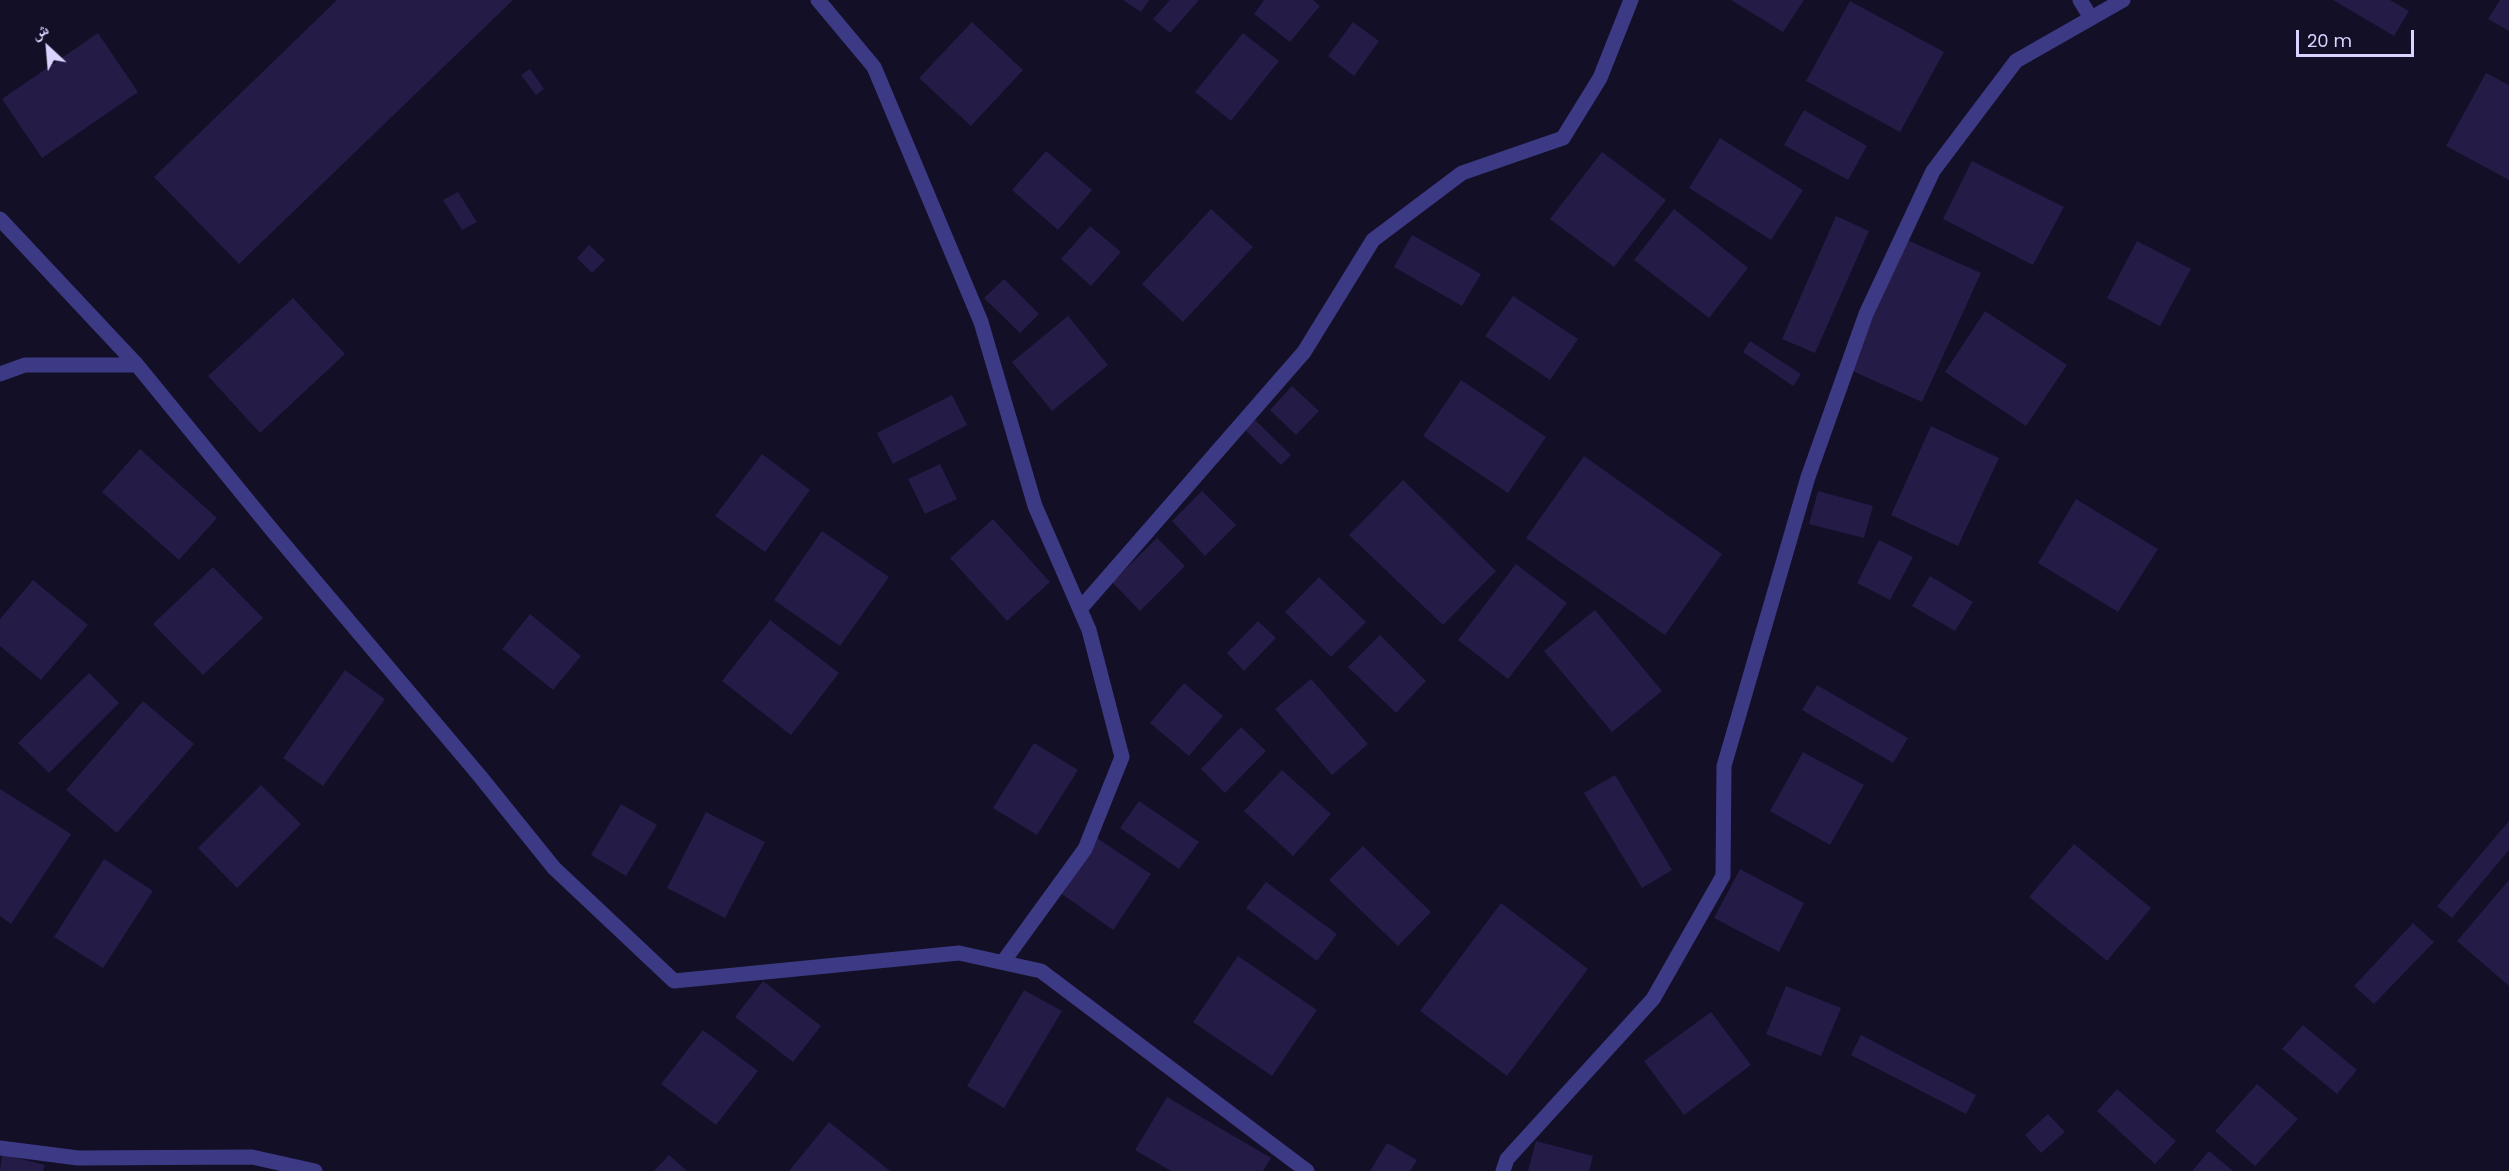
<!DOCTYPE html>
<html>
<head>
<meta charset="utf-8">
<style>
  body { margin:0 }
  #map { position:relative; width:2509px; height:1171px; overflow:hidden; background:#130f26; font-family:Poppins,"Noto Naskh Arabic",sans-serif }
  canvas { display:block }
  .north { position:absolute; left:18px; top:18px; width:60px; height:60px; -webkit-text-stroke:4px #130f26; paint-order:stroke; rotate:334deg; font-size:16px; font-weight:700; line-height:24px; text-align:center; color:#d9d4ff }
  .north::after { content:''; display:block; margin:auto; width:21px; height:27px; background:#d9d4ff; clip-path:polygon(50% 0,100% 100%,50% 72%,0 100%) }
  .scale { position:absolute; left:2296px; top:30px; width:118px; height:27px; box-sizing:border-box; border:3px solid #d9d4ff; border-top:0; padding-left:8px; font-size:18px; line-height:21px; white-space:nowrap; color:#d9d4ff; -webkit-text-stroke:4px #130f26; paint-order:stroke }
</style>
</head>
<body>
<div id="map">
<canvas width="2509" height="1171"></canvas>
<div class="north">ش</div>
<div class="scale">20 m</div>
</div>
<script>
const context = document.querySelector('canvas').getContext('2d');
context.lineJoin = 'round';
function paint(path, color) {
  context.fillStyle = color;
  context.fill(path, 'evenodd');
}
function poly(rows) {
  const path = new Path2D();
  for (const r of rows) {
    path.moveTo(r[0], r[1]);
    for (let i = 2; i < r.length; i += 2) path.lineTo(r[i], r[i + 1]);
  }
  return path;
}
function stroke(path, color, width, dash) {
  context.strokeStyle = color;
  context.lineWidth = width;
  context.lineCap = dash ? 'butt' : 'round';
  context.setLineDash(dash || []);
  context.stroke(path);
}
paint(poly([
  [337,0,513,0,239,264,154,177],
  [1123,0,1149,0,1141,12],
  [1170,0,1199,0,1170,33,1153,19],
  [1264,0,1313,0,1320,6,1290,42,1254,14],
  [1731,0,1804,0,1783,32],
  [2333,0,2390,0,2409,11,2394,36],
  [2500,0,2509,0,2509,31,2488,19],
  [1850,1,1944,52,1900,132,1806,81],
  [972,22,1023,70,971,126,919,78],
  [1353,22,1379,41,1354,76,1328,56],
  [98,33,138,92,42,158,2,99],
  [1243,33,1279,61,1231,121,1195,92],
  [530,69,544,89,536,95,521,75],
  [2486,73,2509,85,2509,180,2446,146],
  [1804,110,1867,146,1848,180,1784,145],
  [1720,138,1803,190,1771,240,1689,188],
  [1046,151,1092,190,1058,230,1012,190],
  [1602,152,1666,200,1614,267,1550,219],
  [1972,161,2064,207,2033,265,1943,219],
  [458,192,477,222,462,230,443,200],
  [1211,209,1253,247,1183,322,1142,284],
  [1674,209,1748,268,1709,318,1634,260],
  [1836,216,1869,231,1815,353,1782,339],
  [1090,226,1121,252,1091,286,1061,259],
  [1412,235,1481,274,1462,306,1394,267],
  [1907,240,1981,273,1922,402,1848,369],
  [2137,241,2191,269,2160,326,2107,298],
  [589,245,605,260,592,273,577,258],
  [1004,279,1039,314,1020,333,984,298],
  [1513,296,1578,339,1550,380,1485,336],
  [293,298,345,354,260,433,208,376],
  [1985,311,2067,365,2026,426,1945,372],
  [1068,316,1108,365,1052,411,1012,362],
  [1750,341,1801,374,1793,386,1743,352],
  [1461,380,1546,437,1508,493,1423,436],
  [1292,386,1319,411,1296,435,1270,410],
  [952,395,967,425,893,464,877,433],
  [1251,416,1291,455,1281,465,1241,426],
  [1931,426,1999,458,1958,546,1891,515],
  [140,449,217,518,179,560,102,492],
  [762,454,810,490,765,552,715,516],
  [1584,456,1722,554,1665,635,1526,538],
  [940,464,957,499,925,514,908,479],
  [1403,480,1496,571,1443,625,1349,535],
  [1202,491,1236,525,1205,556,1172,521],
  [1818,491,1873,506,1864,538,1809,524],
  [2076,499,2158,549,2118,612,2038,563],
  [993,519,1050,582,1007,621,950,558],
  [822,531,889,577,840,646,774,600],
  [1157,538,1185,566,1140,611,1112,582],
  [1879,540,1913,557,1890,600,1857,583],
  [1516,564,1567,603,1508,679,1458,640],
  [213,567,263,618,203,675,153,624],
  [1930,576,1973,602,1955,631,1912,606],
  [1319,577,1366,622,1331,657,1285,612],
  [33,580,88,625,41,680,0,646,0,619],
  [1595,610,1662,691,1612,732,1544,651],
  [530,614,581,656,553,690,502,649],
  [770,620,839,673,791,735,722,681],
  [1258,621,1276,638,1244,671,1227,653],
  [1380,635,1426,681,1396,713,1348,667],
  [345,670,385,699,323,786,283,758],
  [89,673,119,703,49,773,18,743],
  [1311,679,1368,744,1332,775,1275,709],
  [1184,683,1223,716,1189,756,1150,723],
  [1817,685,1908,738,1893,763,1802,710],
  [143,701,194,744,117,833,66,790],
  [1241,727,1266,751,1225,793,1201,769],
  [1034,743,1078,770,1037,835,993,808],
  [1803,752,1864,785,1830,845,1770,811],
  [1282,770,1331,814,1293,856,1244,811],
  [1615,775,1672,870,1642,888,1584,793],
  [261,785,301,824,237,888,198,848],
  [0,789,71,834,11,924,0,916],
  [1139,801,1199,842,1179,869,1120,828],
  [621,804,657,825,626,876,591,855],
  [706,812,765,842,725,918,667,888],
  [2509,821,2509,850,2452,918,2437,906],
  [1097,838,1151,874,1113,930,1059,892],
  [2074,844,2151,908,2107,961,2029,897],
  [1363,846,1431,912,1398,946,1329,880],
  [104,859,153,891,103,968,54,937],
  [1740,869,1804,903,1779,952,1714,918],
  [2509,880,2509,986,2457,941],
  [1266,882,1337,934,1317,961,1246,908],
  [1501,903,1588,969,1507,1076,1420,1011],
  [2413,923,2434,942,2374,1004,2354,986],
  [1238,956,1317,1010,1272,1076,1193,1022],
  [763,981,821,1026,793,1062,735,1017],
  [1786,986,1841,1008,1821,1056,1766,1034],
  [1024,990,1062,1011,1004,1108,967,1086],
  [1711,1012,1751,1065,1684,1115,1644,1061],
  [2303,1025,2357,1070,2337,1094,2282,1049],
  [703,1030,758,1071,716,1125,661,1084],
  [1861,1035,1976,1095,1966,1114,1851,1055],
  [2257,1084,2298,1119,2255,1166,2215,1131],
  [2117,1089,2176,1141,2155,1164,2097,1111],
  [1167,1097,1271,1158,1263,1171,1171,1171,1135,1150],
  [2048,1114,2065,1132,2041,1153,2025,1135],
  [829,1122,890,1171,789,1171],
  [1536,1141,1593,1156,1589,1171,1528,1171],
  [1387,1143,1417,1160,1410,1171,1370,1171],
  [2209,1151,2233,1171,2192,1171],
  [2,1154,45,1165,43,1171,0,1171],
  [669,1155,687,1171,654,1171]
]), '#241b47');
stroke(poly([
  [818,0,874,67,981,322,1035,506,1089,630,1122,757,1085,849,1003,962],
  [2080,0,2091,18],
  [0,219,137,365],
  [0,374,25,365,137,365,272,530,479,775,554,868,674,981,959,953,1041,971,1307,1171],
  [1080,609,1304,352,1373,240,1462,173,1563,138,1600,78,1631,0],
  [0,1148,78,1158,252,1157,315,1171],
  [1503,1171,1507,1159,1653,999,1723,876,1724,766,1808,477,1866,314,1933,171,2016,61,2123,0]
]), '#3d3a85', 15);
</script>
</body>
</html>
